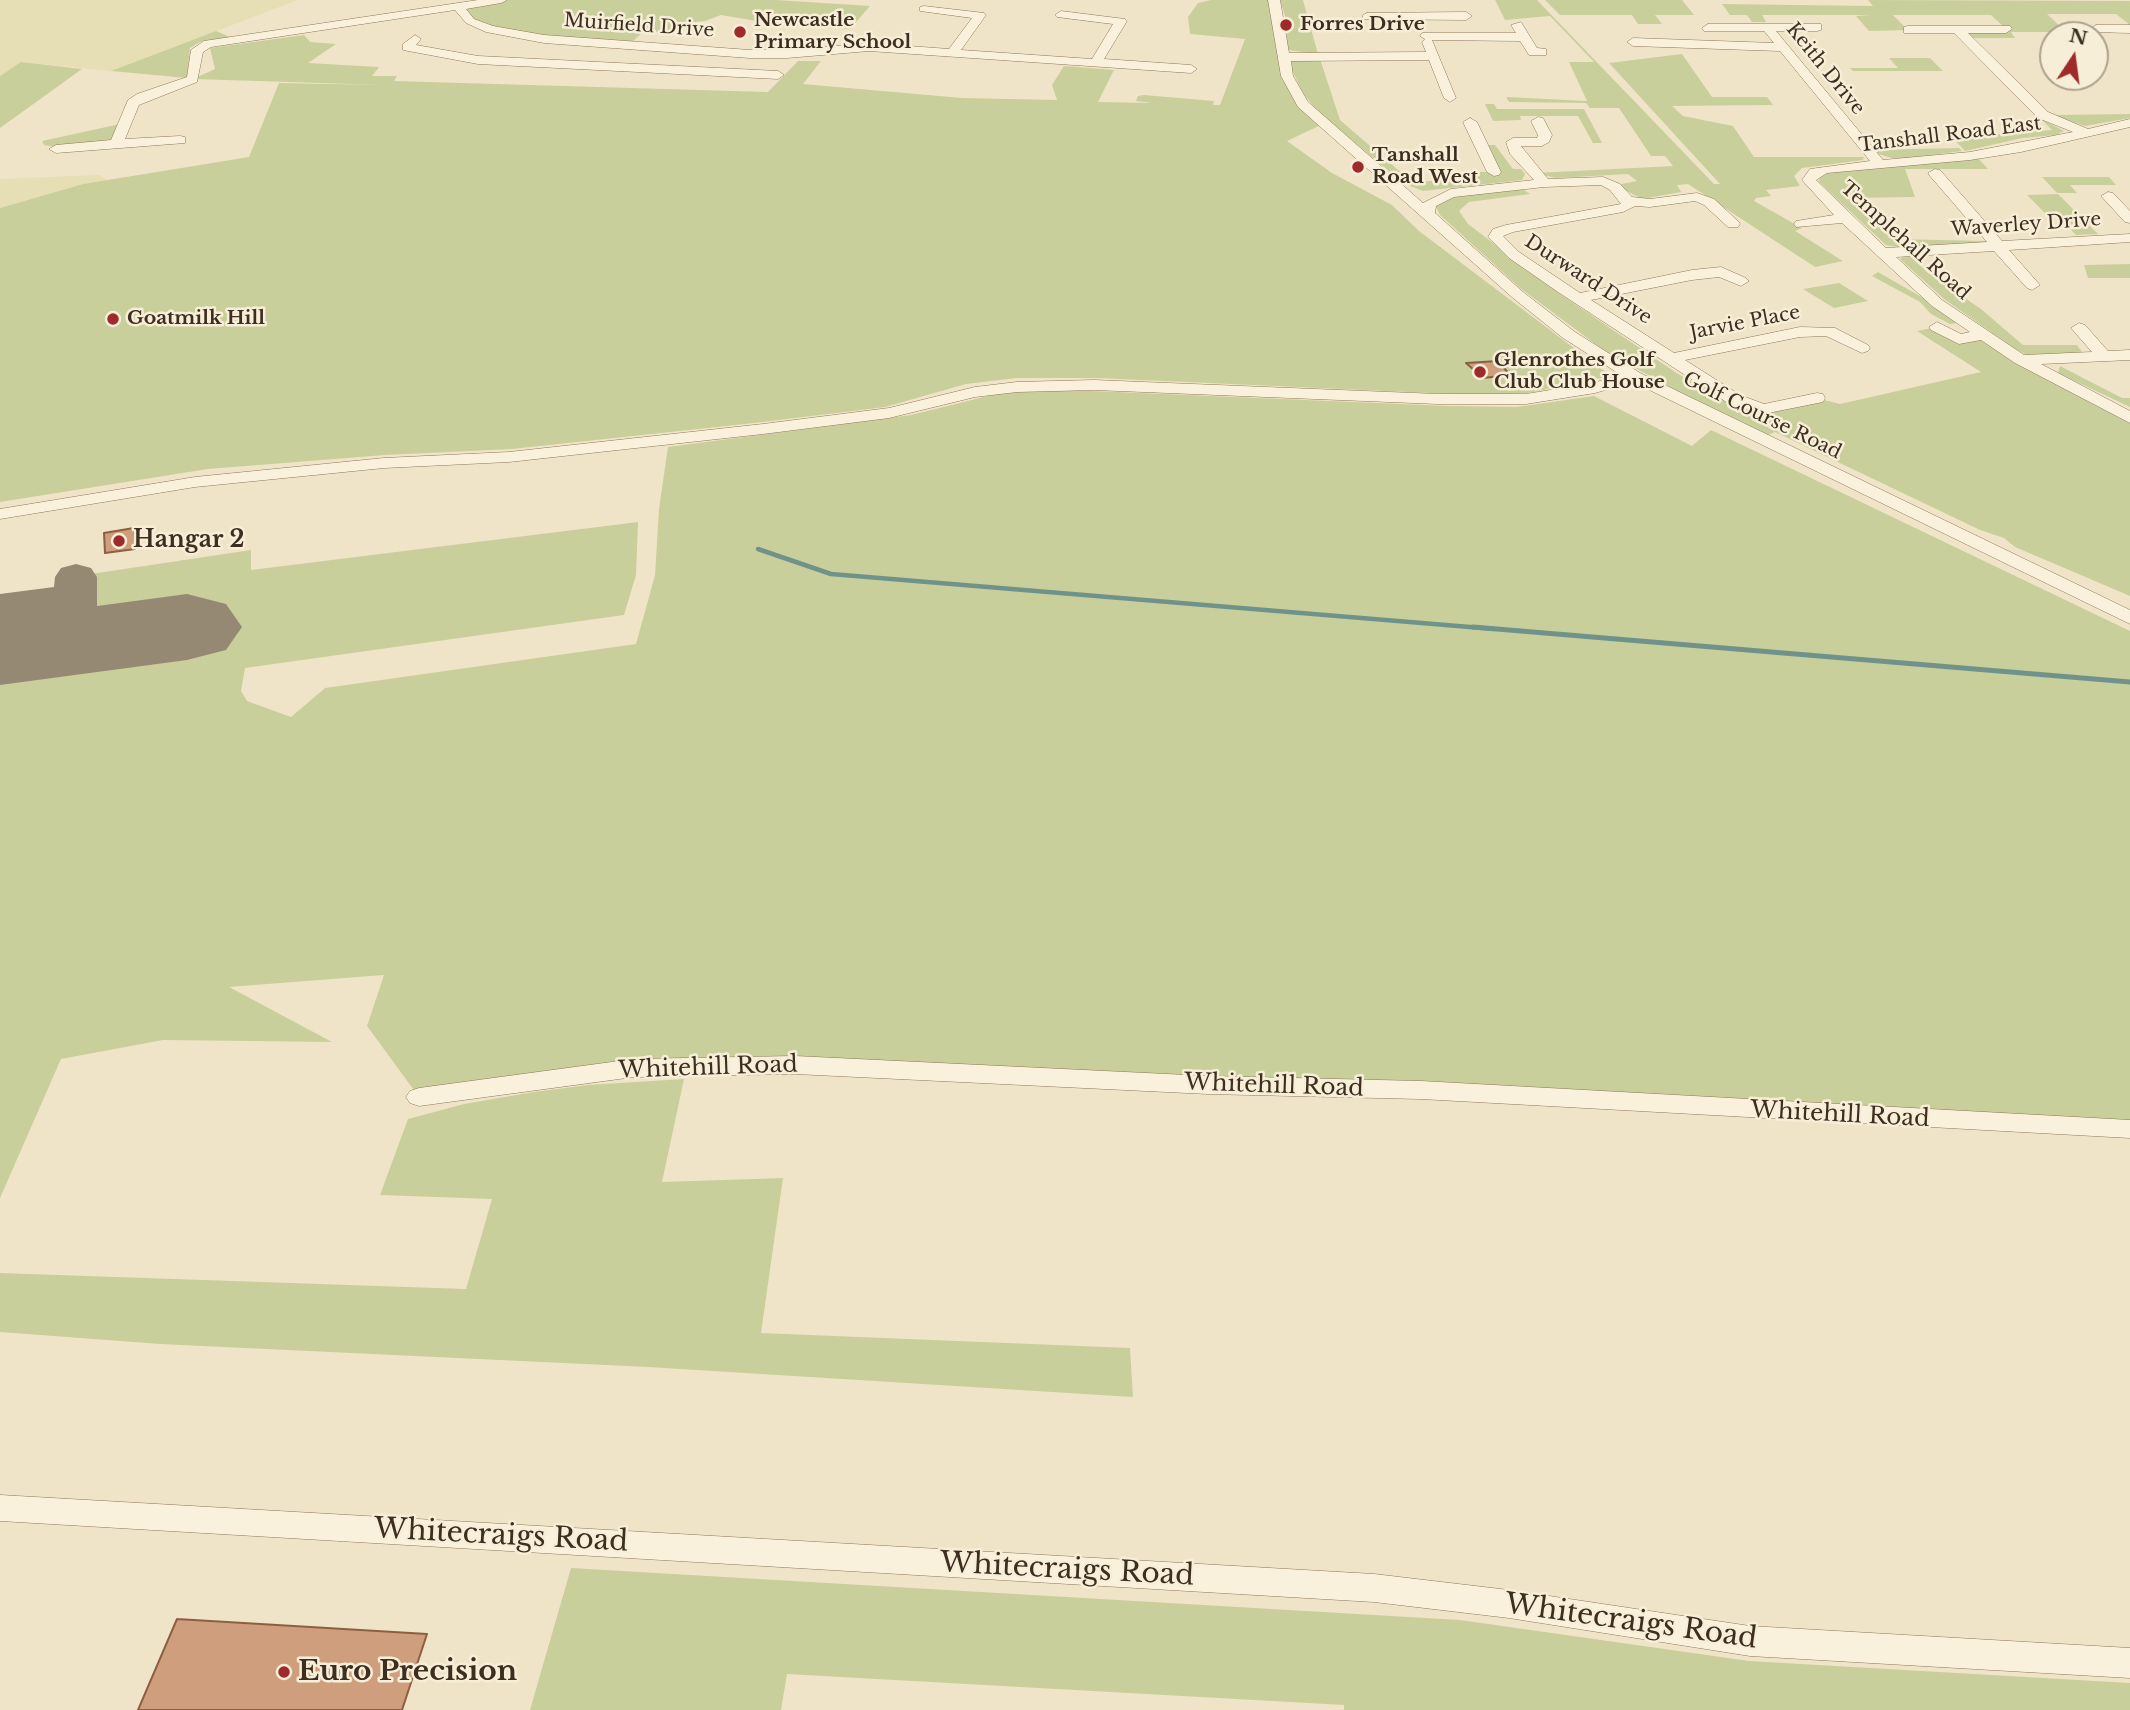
<!DOCTYPE html>
<html>
<head>
<meta charset="utf-8">
<style>
  body { margin:0 }
  #map { position:relative; width:2130px; height:1710px; overflow:hidden; background:#f0e4c8; font-family:"Libre Baskerville",serif }
  canvas { display:block }
  .north { position:absolute; left:2039px; top:21px; width:70px; height:70px; box-sizing:border-box; background:#f7eed8; border:2px solid #ada18e; border-radius:50%; rotate:13deg; font-size:19px; font-weight:700; line-height:28px; text-align:center; color:#3d2e20 }
  .north::after { content:''; display:block; margin:auto; width:24px; height:32px; background:#9e2a2b; clip-path:polygon(50% 0,100% 100%,50% 72%,0 100%) }
</style>
</head>
<body>
<div id="map">
<canvas width="2130" height="1710"></canvas>
<div class="north">N</div>
</div>
<script>
const context = document.querySelector('canvas').getContext('2d');
context.lineJoin = 'round';
function paint(path, color) {
  context.fillStyle = color;
  context.fill(path, 'evenodd');
}
function poly(rows) {
  const path = new Path2D();
  for (const r of rows) {
    path.moveTo(r[0], r[1]);
    for (let i = 2; i < r.length; i += 2) path.lineTo(r[i], r[i + 1]);
  }
  return path;
}
function stroke(path, color, width, dash) {
  context.strokeStyle = color;
  context.lineWidth = width;
  context.lineCap = dash ? 'butt' : 'round';
  context.setLineDash(dash || []);
  context.stroke(path);
}
function drawText(font, color, halo, rows, align = 'center') {
  context.font = font + ' "Libre Baskerville",serif';
  context.lineWidth = 5;
  context.setLineDash([]);
  context.textBaseline = 'middle';
  context.strokeStyle = halo;
  context.fillStyle = color;
  for (const [text, x, y, turn = 0] of rows) {
    context.save();
    context.translate(x, y);
    context.rotate((+turn || 0) * Math.PI / 180);
    context.textAlign = isNaN(turn) ? turn : align;
    if (halo) context.strokeText(text, 0, 0);
    context.fillText(text, 0, 0);
    context.restore();
  }
}
paint(poly([
  [0,0,298,0,111,71,21,62,0,76],
  [99,175,108,180,82,184,0,208,0,179]
]), '#e6deb5');
paint(poly([
  [501,0,776,0,870,6,850,29,768,23,721,15,705,21,685,23,677,30,642,33,632,42,522,37,470,21,457,6],
  [1211,0,1274,0,1287,77,1323,124,1287,141,1332,173,1392,205,1419,231,1611,376,1528,393,1475,395,1097,378,1017,378,966,384,885,407,754,423,512,449,385,455,208,469,0,502,0,208,83,184,249,157,279,83,383,85,193,79,215,69,210,48,304,35,310,42,336,44,308,63,379,67,372,76,397,76,394,81,768,92,798,61,821,61,803,84,962,98,1057,100,1052,85,1064,66,1114,70,1098,102,1153,103,1136,101,1138,96,1144,95,1214,101,1213,105,1220,105,1245,39,1190,34,1188,17,1198,3],
  [1280,0,1303,0,1318,54,1288,50,1284,41,1289,29],
  [1495,0,1537,0,1714,184,1720,184,1609,63,1682,54,1712,97,1767,97,1773,105,1672,106,1683,116,1733,126,1754,157,1864,157,1863,160,1802,168,1794,176,1800,186,1766,190,1771,196,1756,198,1754,201,1802,228,1795,231,1843,261,1815,267,1688,184,1677,185,1681,192,1642,199,1623,189,1621,184,1637,181,1628,174,1556,178,1535,173,1673,166,1665,156,1651,156,1619,108,1590,108,1586,103,1509,102,1506,97,1587,101,1569,62,1594,62,1550,16,1505,20],
  [1545,0,1682,0,1694,15,1655,15,1662,24,1638,24,1632,15,1560,15],
  [1868,0,2130,1,2130,25,2116,14,2047,14,2063,29,2096,29,2099,32,2011,32,2015,38,1973,38,1967,32,2008,31,1991,15,1893,15,1908,30,1869,31,1856,16,1871,15,1762,15,1766,22,1752,22,1747,15,1730,15,1722,4,1873,6],
  [216,31,230,37,200,42,190,48,187,78,111,71],
  [1889,58,1930,58,1943,71,1853,71,1850,68,1898,68],
  [1295,59,1320,59,1340,120,1412,182,1446,180,1443,172,1494,172,1482,145,1495,145,1513,169,1521,169,1525,174,1522,180,1423,191,1403,183,1318,112,1303,93,1288,62],
  [21,62,82,69,0,128,0,76],
  [1485,104,1494,104,1497,109,1584,109,1602,143,1593,143,1578,116,1520,116,1521,120,1493,121],
  [2130,114,2130,118,2085,126,2051,115],
  [2041,119,2064,131,2056,135,2022,138,1965,151,1949,134,2000,134,2052,130],
  [120,124,113,139,106,143,55,147,44,145,42,141],
  [1959,148,1962,151,1909,158,1892,158,1878,154,1873,150],
  [1978,158,1988,169,1905,169,1915,197,1853,198,1893,239,1987,241,1984,244,1902,248,1886,245,1818,181,1824,173,1842,169],
  [2042,177,2109,177,2116,185,2070,185,2077,193,2057,193],
  [1516,185,1530,194,1469,202,1459,211,1468,224,1563,296,1678,374,1755,414,1824,400,1840,404,1981,372,1917,331,1937,327,1959,339,1984,335,2130,418,2130,596,2015,547,2004,538,1980,530,1775,432,1768,435,1679,392,1606,352,1520,288,1440,215,1436,207,1439,201,1446,196],
  [2058,194,2098,234,2076,235,2056,215,2047,215,2027,195],
  [1908,254,1928,273,1981,309,2023,345,2077,345,2082,352,2069,355,2031,357,2015,349,1944,299,1900,259],
  [2130,264,2130,278,2088,278,2084,265],
  [1878,272,1930,302,1958,323,1950,324,1931,314,1920,302,1872,276],
  [1839,283,1868,301,1834,308,1803,289],
  [2060,366,2122,398,2130,398,2130,407,2058,373],
  [1045,389,1448,406,1517,407,1594,396,1692,446,1711,430,2130,631,2130,1129,1656,1105,634,1068,419,1097,367,1026,384,975,229,987,332,1042,163,1040,61,1059,0,1198,0,667,103,652,110,658,188,647,188,618,113,628,98,628,87,624,83,621,84,575,251,550,251,570,638,522,636,575,624,615,245,668,241,691,247,701,291,717,325,688,636,644,655,575,659,509,668,447,911,415,996,394],
  [57,608,63,611,64,616,59,625,47,634,32,639,0,643,0,615],
  [684,1079,662,1182,783,1178,761,1333,1130,1348,1133,1397,648,1367,160,1344,0,1332,0,1273,466,1289,492,1199,380,1195,408,1119,464,1104,534,1092,588,1085],
  [571,1568,1460,1620,1749,1661,2130,1683,2130,1710,1344,1710,1344,1705,787,1674,781,1710,530,1710]
]), '#c9cf9b');
stroke(poly([
  [758,549,831,574,1494,629]
]), '#6f938a', 4.5);
stroke(poly([
  [1473,627,2130,682]
]), '#6f938a', 5);
paint(poly([
  [76,564,91,568,97,577,97,620,134,627,140,636,134,645,118,649,78,643,65,652,49,656,18,662,2,658,0,643,2,640,35,632,53,620,53,613,0,620,0,594,54,587,55,577,61,568,76,564]
]), '#968974');
paint(poly([
  [187,594,226,604,242,627,226,650,187,660,0,685,0,619,187,594]
]), '#968974');
const building = poly([
  [1498,361,1510,375,1483,378,1466,363,1498,361],
  [134,528,135,549,105,553,104,533,134,528],
  [177,1619,427,1634,402,1710,138,1710,177,1619]
]);
paint(building, '#cf9f7d');
stroke(building, '#8d5f41', 2);
const minor = poly([
  [478,0,507,0,501,3,466,9,474,19,493,26,544,35,750,50,787,50,869,43,949,49,972,18,920,11,920,7,924,6,984,13,986,15,961,50,1092,59,1113,24,1057,17,1055,15,1061,11,1125,19,1127,21,1104,59,1191,65,1197,69,1191,73,869,51,787,58,750,58,544,43,486,32,466,23,455,10,211,47,203,52,197,82,139,105,125,139,180,136,185,137,185,143,56,153,49,149,56,145,111,140,128,100,137,94,187,77,191,50,204,41,478,0],
  [1268,0,1280,0,1289,53,1426,52,1422,42,1425,39,1420,36,1422,33,1516,33,1511,25,1521,22,1537,48,1546,49,1546,55,1529,55,1520,41,1432,40,1456,98,1450,102,1444,98,1429,60,1291,61,1293,76,1308,102,1423,203,1451,189,1534,180,1510,154,1506,142,1513,138,1537,138,1538,135,1531,121,1538,117,1543,118,1552,135,1549,142,1542,146,1521,146,1548,179,1603,177,1620,184,1632,197,1650,199,1697,193,1714,199,1738,221,1740,224,1738,227,1728,227,1704,205,1695,201,1650,207,1635,206,1623,212,1513,232,1503,236,1519,252,1580,293,1692,270,1721,267,1746,278,1749,281,1741,286,1719,277,1692,280,1591,300,1674,353,1800,327,1835,328,1868,345,1870,348,1868,351,1862,353,1826,336,1800,337,1685,360,1740,395,1764,404,1817,393,1823,394,1825,398,1823,402,1763,414,1728,403,1558,292,1509,258,1488,237,1493,229,1506,225,1621,204,1610,190,1601,185,1544,187,1454,197,1436,206,1435,213,1523,292,1575,332,1640,373,2130,610,2130,624,1633,382,1595,393,1526,404,1438,404,1094,390,1017,392,975,397,889,418,763,434,509,462,384,468,195,487,0,519,0,509,195,477,384,458,509,452,763,424,889,408,975,387,1017,382,1094,380,1438,394,1526,394,1593,383,1621,375,1563,338,1513,298,1298,107,1281,76,1268,0],
  [1367,13,1466,12,1472,16,1466,20,1363,19,1363,15,1367,13],
  [1708,24,1821,24,1821,30,1817,31,1776,31,1883,160,1970,152,2073,132,2038,118,1954,33,1904,33,1904,27,1908,26,2010,26,2012,29,2006,33,1968,33,2048,112,2088,129,2130,119,2130,127,2021,152,1970,160,1827,173,1816,180,1886,248,1987,242,1930,176,1928,173,1935,169,1940,170,2002,241,2130,234,2130,242,2009,250,2040,285,2032,290,2027,288,1994,251,1896,257,1942,300,2024,355,2092,352,2071,328,2079,323,2085,325,2108,351,2130,350,2130,360,2041,364,2130,411,2130,423,2015,363,1981,340,1959,344,1931,330,1929,327,1937,322,1961,334,1970,332,1932,306,1842,223,1796,227,1794,224,1796,221,1834,215,1802,180,1810,169,1870,161,1780,51,1633,46,1627,42,1633,38,1774,43,1764,31,1704,31,1702,28,1708,24],
  [2096,25,2130,25,2130,33,2092,32,2090,29,2096,25],
  [415,35,421,39,416,45,478,56,778,71,784,75,778,79,478,64,403,50,403,44,415,35],
  [1470,118,1477,122,1501,172,1499,175,1494,176,1487,172,1463,122,1470,118],
  [2108,192,2113,193,2130,211,2130,223,2125,222,2101,196,2108,192],
  [795,1056,1208,1076,1421,1081,2130,1120,2130,1138,1421,1099,1208,1094,795,1074,634,1077,419,1106,410,1103,406,1097,410,1091,419,1088,634,1059,795,1056],
  [0,1495,1374,1574,1509,1590,1750,1626,2130,1648,2130,1678,1750,1656,1509,1618,1374,1602,0,1521,0,1495]
]);
stroke(minor, '#8d765c', 1);
paint(minor, '#faf1dc');
for (const [x, y, r, color] of [
  [1286,25,7,"#9e2a2b"],
  [740,32,7,"#9e2a2b"],
  [1358,167,7,"#9e2a2b"],
  [113,319,7,"#9e2a2b"],
  [1480,372,7,"#9e2a2b"],
  [119,541,7,"#9e2a2b"],
  [284,1672,7,"#9e2a2b"]
]) {
  const dot = new Path2D();
  dot.arc(x, y, r, 0, 2 * Math.PI);
  context.fillStyle = color;
  context.fill(dot);
  stroke(dot, '#f7eed8', 2.5);
}
drawText('bold 19px', '#3d2e20', '#f7eed8', [
  ["Newcastle",754,21],
  ["Primary School",754,43],
  ["Forres Drive",1300,25],
  ["Tanshall",1372,156],
  ["Road West",1372,178],
  ["Goatmilk Hill",127,319],
  ["Glenrothes Golf",1494,361],
  ["Club Club House",1494,383]
], 'left');
drawText('19px', '#3d2e20', '#f7eed8', [
  ["Muirfield Drive",639,26,4],
  ["Keith Drive",1825,69,51],
  ["Tanshall Road East",1950,135,-7],
  ["Waverley Drive",2026,225,-4],
  ["Templehall Road",1905,241,42],
  ["Durward Drive",1588,280,33],
  ["Jarvie Place",1745,323,-11],
  ["Golf Course Road",1762,416,26]
]);
drawText('bold 23px', '#3d2e20', '#f7eed8', [
  ["Hangar 2",133,541]
], 'left');
drawText('23px', '#3d2e20', '#f7eed8', [
  ["Whitehill Road",708,1068,-2],
  ["Whitehill Road",1274,1086,2],
  ["Whitehill Road",1840,1115,3]
]);
drawText('28px', '#3d2e20', '#f7eed8', [
  ["Whitecraigs Road",501,1536,3],
  ["Whitecraigs Road",1067,1570,3],
  ["Whitecraigs Road",1631,1622,8]
]);
drawText('bold 28px', '#3d2e20', '#f7eed8', [
  ["Euro Precision",298,1672]
], 'left');
</script>
</body>
</html>
